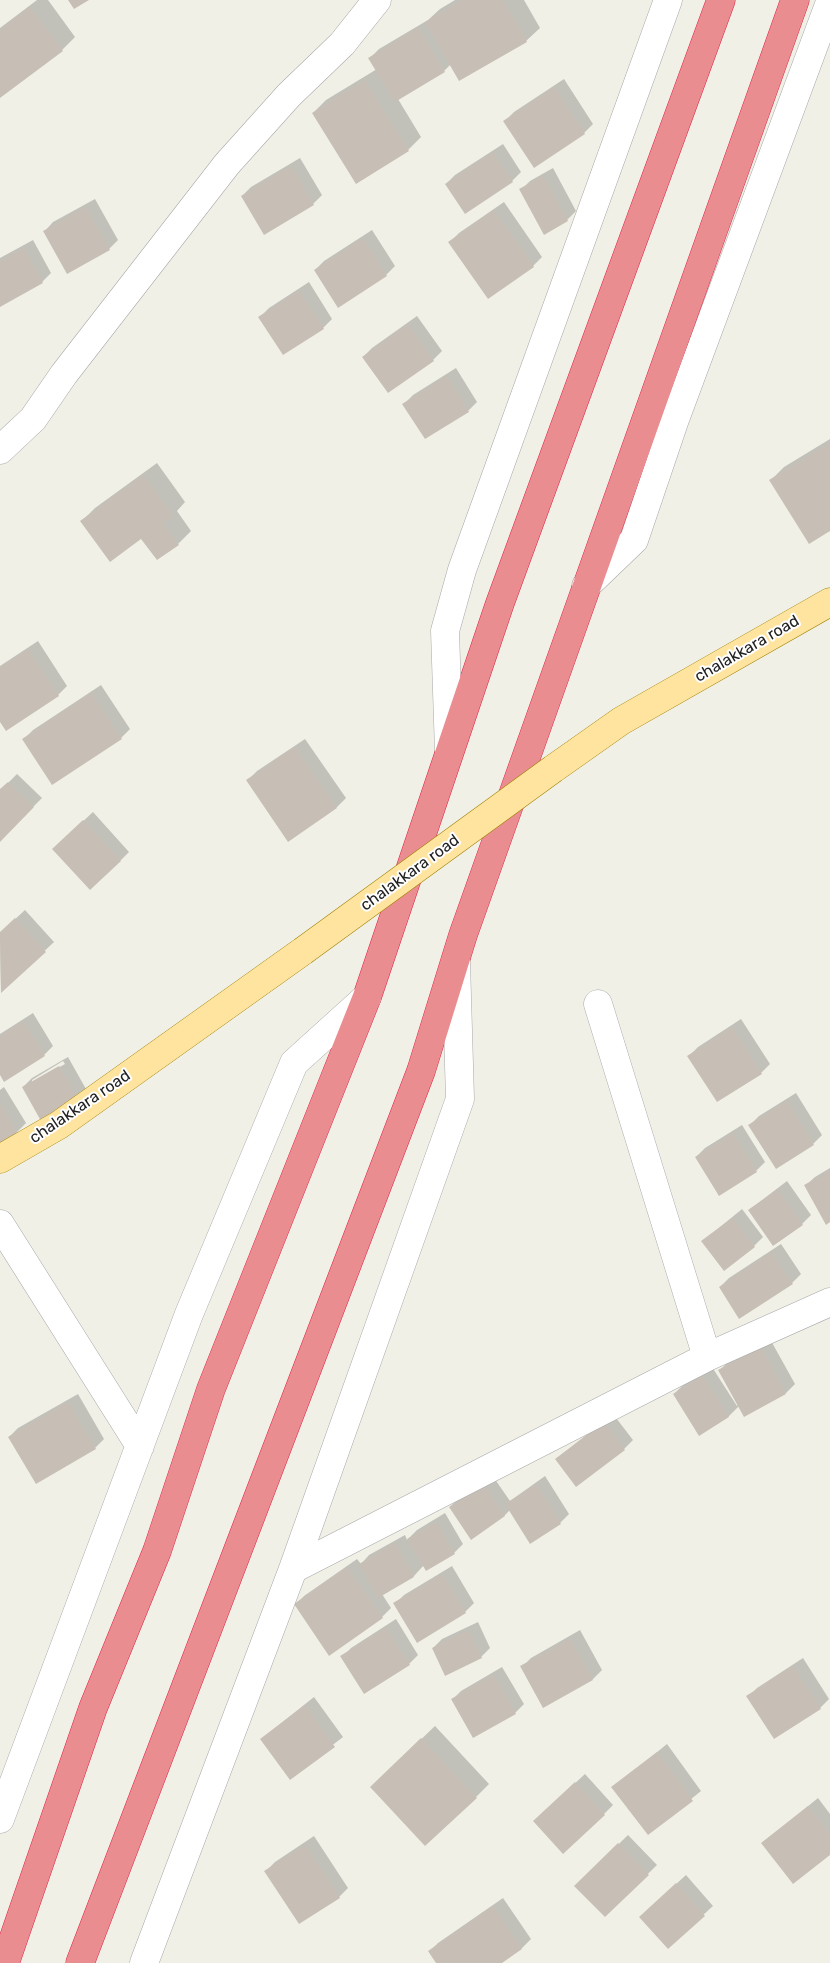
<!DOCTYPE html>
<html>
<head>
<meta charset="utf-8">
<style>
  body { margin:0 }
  canvas { display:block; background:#f1f0e7 }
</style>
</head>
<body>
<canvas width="830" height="1963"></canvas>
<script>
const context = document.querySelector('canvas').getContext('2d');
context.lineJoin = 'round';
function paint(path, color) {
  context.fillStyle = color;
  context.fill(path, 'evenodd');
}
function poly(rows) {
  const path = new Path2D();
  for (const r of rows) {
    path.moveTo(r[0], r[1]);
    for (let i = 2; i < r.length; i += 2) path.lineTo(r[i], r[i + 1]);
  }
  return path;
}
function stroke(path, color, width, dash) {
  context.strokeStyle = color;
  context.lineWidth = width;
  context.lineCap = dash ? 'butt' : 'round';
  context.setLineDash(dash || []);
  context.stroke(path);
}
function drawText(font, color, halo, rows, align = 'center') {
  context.font = font + ' Rubik,sans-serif';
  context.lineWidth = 4;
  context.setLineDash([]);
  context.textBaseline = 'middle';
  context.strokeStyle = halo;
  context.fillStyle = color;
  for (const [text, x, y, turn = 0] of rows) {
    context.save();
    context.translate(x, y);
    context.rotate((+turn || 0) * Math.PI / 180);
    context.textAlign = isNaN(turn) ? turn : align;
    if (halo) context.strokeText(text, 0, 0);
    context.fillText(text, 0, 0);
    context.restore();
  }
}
paint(poly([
  [37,0,48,0,75,37,62,50,0,97,0,28],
  [455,0,524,0,540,28,526,41,459,79,451,64,444,71,398,99,421,137,408,150,313,113,326,100,377,69,370,58,379,49,428,20,440,9],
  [564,79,593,124,584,133,505,121,514,112],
  [503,144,521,172,512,181,446,184,455,175],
  [300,158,322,195,313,204,242,196,251,187],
  [553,168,576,211,567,220,521,190,530,181],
  [95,199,118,240,109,249,44,232,53,222],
  [504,202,542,257,533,266,450,242,459,233],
  [372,230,395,266,386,275,315,270,324,261],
  [33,240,51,273,42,282,0,305,0,258],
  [309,282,332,319,323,328,260,317,269,308],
  [417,316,442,351,433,360,363,357,372,348],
  [456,368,477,402,468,411,404,404,413,395],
  [830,439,830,529,771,480,784,467],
  [157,463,185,502,177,511,191,531,178,544,82,521,95,508],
  [38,641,67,686,58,695,6,729,0,720,0,666],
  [101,685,130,729,121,738,24,739,33,730],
  [305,739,346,798,337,807,288,840,248,780,257,771],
  [17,774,42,798,0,840,0,791],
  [93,812,129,852,120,861,63,840],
  [25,910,54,942,1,992,0,933],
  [33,1013,53,1046,44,1055,0,1072,0,1034],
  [741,1019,770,1064,761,1073,718,1101,689,1056,698,1047],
  [68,1057,86,1089,77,1098,23,1087,32,1078],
  [63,1061,65,1064,32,1082,32,1080],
  [4,1087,26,1123,17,1132,0,1142,0,1090],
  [796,1093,822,1135,813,1144,750,1125,759,1116],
  [742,1125,765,1162,756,1171,696,1157,705,1148],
  [830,1168,830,1221,805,1186,815,1177],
  [787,1181,811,1215,802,1224,749,1210],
  [742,1209,763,1237,754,1246,703,1241],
  [781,1244,801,1274,792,1283,720,1287,729,1278],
  [770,1339,795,1384,786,1393,739,1406,729,1416,700,1435,674,1394,683,1385,712,1367,737,1406,738,1405,720,1370,729,1361],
  [78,1394,104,1439,95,1448,9,1437,18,1428],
  [613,1414,633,1440,624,1449,556,1459],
  [492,1475,510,1501,545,1476,569,1514,560,1523,510,1510,504,1516,450,1507,459,1498],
  [445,1513,463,1544,454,1553,424,1565,414,1576,382,1594,391,1608,382,1617,295,1605,304,1596,357,1559,361,1564,369,1555,405,1535,407,1540,417,1530],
  [452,1566,474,1603,465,1612,395,1604,404,1595],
  [396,1619,418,1655,409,1664,342,1657,351,1648],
  [478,1622,490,1648,481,1657,433,1648,442,1639],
  [580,1630,602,1670,593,1679,544,1707,522,1667,531,1658],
  [803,1658,829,1699,820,1708,748,1697,757,1688],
  [502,1667,524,1704,515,1713,452,1700,461,1691],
  [314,1697,343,1737,290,1778,261,1739],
  [435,1726,489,1784,476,1797,385,1774],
  [667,1744,701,1791,648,1834,613,1788],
  [585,1774,613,1805,604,1814,544,1812],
  [818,1798,830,1814,830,1853,763,1843],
  [628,1835,657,1865,605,1916,576,1886],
  [314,1836,348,1888,339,1897,266,1871,275,1862],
  [686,1875,713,1906,668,1947,650,1908],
  [503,1898,531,1939,522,1948,500,1963,437,1963,429,1952,438,1943]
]), '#0003');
paint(poly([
  [68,0,89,0,74,9],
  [463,0,503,0,527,42,459,81,425,22],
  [30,7,63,51,0,98,0,30],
  [418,28,445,72,395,102,368,58],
  [365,80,409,151,356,184,312,113],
  [554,87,585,134,534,168,503,121],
  [493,152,513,182,465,214,445,184],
  [291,166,314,205,264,235,241,196],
  [543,176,568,221,544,235,519,189],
  [86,207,110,250,67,274,43,231],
  [494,210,534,267,488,299,448,242],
  [363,238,387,276,338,308,314,270],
  [24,248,43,283,0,307,0,261],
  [299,291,324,329,283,355,258,317],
  [408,324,434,361,388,393,362,357],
  [447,376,469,412,425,439,402,404],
  [830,443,830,531,809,544,769,480],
  [143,475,173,516,163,523,179,545,157,560,141,539,110,562,80,521],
  [28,649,59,696,6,731,0,722,0,667],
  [91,693,122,739,52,785,22,739],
  [295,747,337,808,288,842,246,780],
  [8,782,34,807,0,842,0,789],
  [83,820,121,861,90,890,52,849],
  [15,918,46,952,1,993,0,932],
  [23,1021,45,1056,4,1082,0,1075,0,1036],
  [732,1027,762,1074,717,1102,687,1056],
  [59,1066,78,1099,41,1121,22,1087],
  [787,1101,814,1145,776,1169,748,1125],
  [0,1104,17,1133,0,1144],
  [733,1133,757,1172,719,1196,695,1157],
  [830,1171,830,1222,826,1225,804,1185],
  [778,1189,803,1225,773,1246,748,1210],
  [732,1218,755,1247,724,1271,701,1241],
  [771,1252,793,1284,739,1319,719,1287],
  [761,1347,786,1394,744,1417,718,1370],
  [702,1375,729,1417,699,1436,673,1394],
  [68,1402,96,1449,36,1484,8,1437],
  [604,1422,625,1450,576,1487,555,1459],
  [483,1483,505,1516,471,1540,449,1507],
  [536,1484,561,1524,530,1544,505,1504],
  [436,1522,455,1554,426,1571,407,1539],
  [395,1543,414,1577,378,1598,359,1564],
  [347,1567,383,1618,329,1656,294,1604],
  [442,1574,466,1613,417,1643,393,1603],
  [386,1628,410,1665,364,1694,340,1656],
  [468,1630,482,1658,445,1676,432,1648],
  [570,1639,593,1680,543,1708,520,1666],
  [793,1666,821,1709,774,1739,746,1696],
  [493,1675,516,1714,473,1738,451,1699],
  [305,1705,335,1747,290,1780,260,1739],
  [421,1738,477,1798,425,1846,370,1787],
  [657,1752,693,1801,648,1835,611,1787],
  [575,1782,605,1815,563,1854,533,1821],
  [808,1806,830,1834,830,1855,793,1884,761,1843],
  [618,1843,649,1875,605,1917,574,1886],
  [305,1845,340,1898,299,1924,264,1871],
  [676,1883,705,1916,668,1949,639,1917],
  [493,1906,522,1949,502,1963,436,1963,428,1951]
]), '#c7bfb6');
const minor = poly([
  [0,450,33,419,64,374,227,164,289,95,342,44,377,0],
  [586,586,634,540,674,422,830,2],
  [449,751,445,631,462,570,668,0],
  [598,1004,707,1357],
  [0,1224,140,1446],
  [293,1569,707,1357,830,1302],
  [0,1819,189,1314,294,1063,367,997],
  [144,1963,293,1569,460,1099,456,962]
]);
const major = poly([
  [553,769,621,721,830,602],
  [0,1159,59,1125,303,951]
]);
const highway = poly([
  [5,1963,93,1708,157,1551,211,1389,367,997,500,603,721,0],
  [80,1963,421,1071,463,935,795,0]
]);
stroke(minor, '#a8a8a8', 29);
stroke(major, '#9e8100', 29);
stroke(highway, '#e12347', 29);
stroke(minor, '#fff', 28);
stroke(major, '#ffe49f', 28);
stroke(highway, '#ea8d91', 28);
const majorBridge = poly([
  [303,951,553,769]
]);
stroke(majorBridge, '#9e8100', 29, []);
stroke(majorBridge, '#ffe49f', 28);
drawText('16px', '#212121', '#fff', [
  ["chalakkara road",747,649,-30],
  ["chalakkara road",410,873,-36],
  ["chalakkara road",80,1107,-34]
]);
</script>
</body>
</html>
